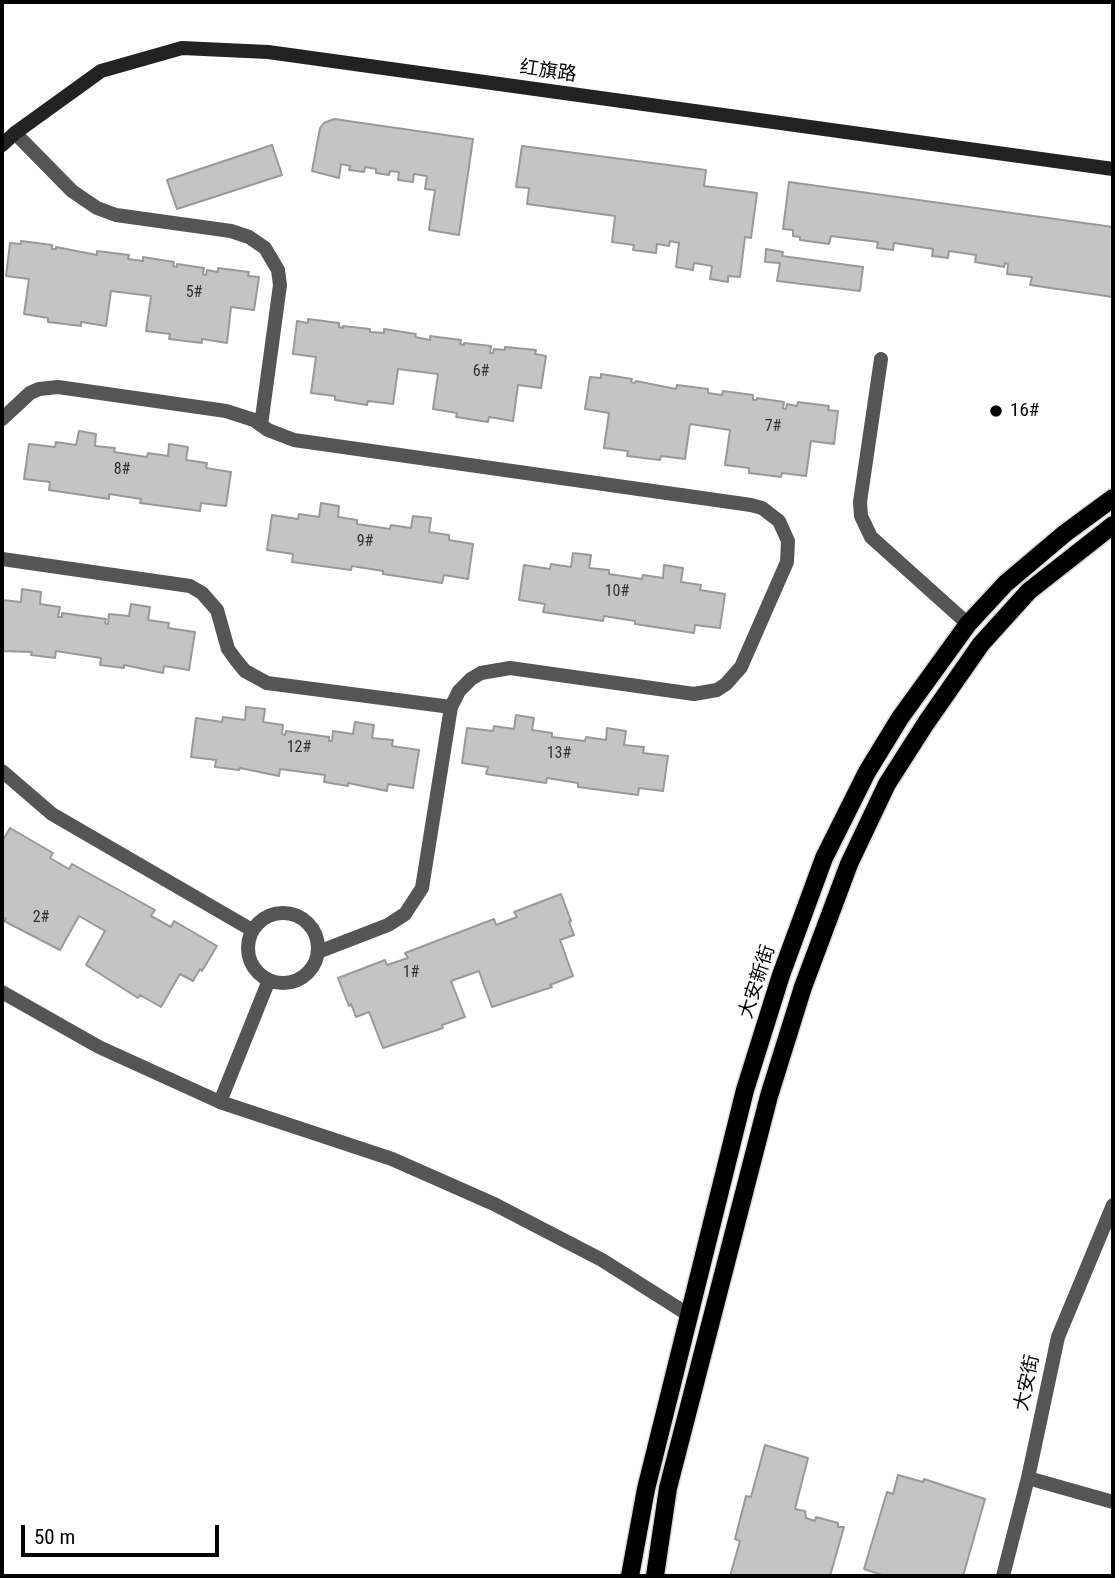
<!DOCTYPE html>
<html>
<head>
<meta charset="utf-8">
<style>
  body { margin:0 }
  #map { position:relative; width:1115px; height:1578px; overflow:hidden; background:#fff; font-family:"Roboto Condensed",sans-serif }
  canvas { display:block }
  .frame { position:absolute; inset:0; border:4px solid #000; pointer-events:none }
  .scale { position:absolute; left:21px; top:1525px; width:198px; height:32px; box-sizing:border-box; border:4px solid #000; border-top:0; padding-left:9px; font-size:21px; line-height:24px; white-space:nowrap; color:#000; -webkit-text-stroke:5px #fff; paint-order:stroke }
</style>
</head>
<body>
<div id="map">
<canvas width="1115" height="1578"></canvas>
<div class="frame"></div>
<div class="scale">50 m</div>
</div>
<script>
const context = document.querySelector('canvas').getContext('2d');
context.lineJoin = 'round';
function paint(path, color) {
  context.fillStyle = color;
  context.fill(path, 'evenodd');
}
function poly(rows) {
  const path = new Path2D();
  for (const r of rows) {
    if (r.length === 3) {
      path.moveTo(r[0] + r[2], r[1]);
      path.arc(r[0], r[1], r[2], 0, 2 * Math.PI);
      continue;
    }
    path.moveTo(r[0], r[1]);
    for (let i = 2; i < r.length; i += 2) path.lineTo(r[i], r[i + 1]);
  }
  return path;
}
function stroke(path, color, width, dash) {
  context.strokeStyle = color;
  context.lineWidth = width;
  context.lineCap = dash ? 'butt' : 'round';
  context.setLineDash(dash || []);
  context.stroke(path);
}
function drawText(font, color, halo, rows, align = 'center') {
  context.font = font + ' "Roboto Condensed","Noto Sans SC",sans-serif';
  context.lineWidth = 7;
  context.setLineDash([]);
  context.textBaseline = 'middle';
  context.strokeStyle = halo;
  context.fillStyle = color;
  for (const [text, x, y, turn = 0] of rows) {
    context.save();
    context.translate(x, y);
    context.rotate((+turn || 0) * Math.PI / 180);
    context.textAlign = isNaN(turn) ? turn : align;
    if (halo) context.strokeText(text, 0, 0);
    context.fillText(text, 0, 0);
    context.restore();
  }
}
const building = poly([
  [334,119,473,139,459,235,429,230,435,190,425,189,427,176,414,174,413,182,398,180,399,172,390,171,389,175,376,173,376,169,365,167,364,172,349,170,350,166,341,164,339,178,312,171,320,128,324,123,334,119],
  [272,145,282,175,177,209,167,180,272,145],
  [522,146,706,170,704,186,757,193,751,238,745,237,740,277,728,276,728,282,710,279,712,266,694,263,693,270,676,267,679,243,670,241,669,246,657,244,656,253,633,250,634,245,612,242,615,216,527,204,529,188,516,187,522,146],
  [789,182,1113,227,1113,297,1030,285,1032,277,1007,274,1008,264,1005,263,1004,267,975,262,976,255,949,251,948,258,932,256,933,249,894,243,893,250,877,248,878,242,831,236,829,244,800,240,800,237,793,236,793,230,783,229,789,182],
  [21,241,52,245,52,249,56,249,56,247,97,255,97,251,129,255,128,259,143,261,143,257,174,262,173,266,177,267,177,264,204,268,203,274,206,275,207,270,218,272,218,268,249,272,248,276,259,277,254,310,231,307,227,343,202,339,202,343,169,339,170,334,146,331,151,296,111,291,106,326,81,322,81,326,48,322,48,318,24,314,29,279,6,276,10,243,21,244,21,241],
  [766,249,783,252,782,256,863,267,860,291,777,281,780,263,765,262,766,249],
  [308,319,339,323,339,327,343,328,343,326,370,329,370,332,384,333,384,329,416,334,415,337,430,340,430,336,461,340,460,344,464,345,464,343,491,346,490,353,493,353,494,349,505,350,505,347,536,350,535,354,546,356,541,388,518,385,513,421,489,417,488,422,456,417,457,413,433,409,438,374,398,369,393,404,368,401,367,405,335,400,335,396,311,393,316,357,293,354,297,321,308,323,308,319],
  [601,374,632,379,631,382,635,383,636,381,676,389,677,385,708,389,708,393,722,395,723,391,753,395,753,400,756,400,757,398,784,402,783,408,786,409,787,404,797,406,798,402,829,406,828,410,838,411,834,444,811,441,806,476,782,473,781,477,749,473,749,468,725,465,730,430,690,424,685,459,661,456,660,460,627,456,628,451,604,448,609,413,585,409,590,377,601,378,601,374],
  [79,431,96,434,95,446,115,448,114,452,147,457,148,453,168,456,169,444,188,447,186,460,207,463,206,468,231,472,226,506,201,503,200,511,140,503,141,499,109,494,109,499,49,490,50,482,24,479,29,444,55,447,56,442,76,445,79,431],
  [321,503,339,506,338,517,357,520,357,524,390,529,391,525,411,528,413,516,431,518,429,532,449,535,449,540,473,544,468,579,444,575,442,583,383,574,383,571,352,566,351,570,292,562,293,554,267,550,272,515,298,519,299,514,319,517,321,503],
  [573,553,591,555,589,568,609,570,609,574,642,579,643,575,663,578,664,565,683,568,681,582,701,585,700,590,725,594,720,628,695,625,694,633,635,624,635,621,604,616,603,621,543,612,545,604,519,600,524,565,550,569,551,564,571,567,573,553],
  [22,589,41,592,40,604,60,607,58,617,62,617,62,613,106,619,105,623,108,624,109,614,129,616,131,604,150,607,148,620,169,623,168,628,195,632,189,670,164,666,163,673,124,665,124,668,100,665,101,658,56,651,55,658,31,655,32,652,2,651,2,600,21,602,22,589],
  [246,707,265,709,263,722,283,725,282,734,285,735,286,731,329,737,329,741,332,741,333,731,353,734,355,722,374,725,372,738,393,740,392,746,419,750,413,788,388,784,387,791,348,783,348,786,324,782,325,775,280,769,279,776,240,768,239,770,215,767,216,760,191,757,196,718,222,722,223,717,245,720,246,707],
  [516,715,534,718,532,730,552,733,552,737,585,741,586,737,606,740,607,728,626,731,624,745,644,747,643,753,668,756,663,791,639,788,638,795,578,787,578,783,547,778,546,783,486,774,488,767,462,763,467,728,493,731,494,726,514,729,516,715],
  [10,828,53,853,50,858,69,869,72,864,155,910,151,916,171,927,174,921,217,946,202,971,200,969,193,981,180,974,161,1007,140,995,138,998,86,965,105,931,79,916,60,950,4,921,6,919,2,917,2,842,10,828],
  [561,894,571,921,569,922,574,935,560,940,573,976,550,985,552,987,492,1007,479,971,451,981,465,1017,442,1025,443,1028,383,1048,369,1012,356,1017,351,1004,349,1006,338,978,385,960,387,965,408,958,405,953,494,919,496,925,517,917,514,912,561,894],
  [765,1445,808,1458,795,1509,805,1511,806,1518,815,1521,816,1517,838,1523,838,1527,844,1527,830,1576,730,1576,740,1541,735,1539,746,1496,751,1497,765,1445],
  [898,1475,923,1482,924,1479,985,1499,963,1576,885,1576,864,1569,887,1492,893,1494,898,1475]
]);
paint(building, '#c4c4c4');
stroke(building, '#999', 2);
const primary = poly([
  [630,1576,646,1489,745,1090,781,975,824,858,867,772,900,718,968,624,1006,583,1064,534,1113,498],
  [655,1576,668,1488,769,1096,803,987,849,864,887,784,926,723,981,644,1029,591,1113,525]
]);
stroke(primary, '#dbdbdb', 21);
stroke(poly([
  [15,133,72,191,97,208,116,215,231,231,249,237,265,248,278,270,280,285,261,425],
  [881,359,860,502,861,516,871,537,968,624],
  [2,419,30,393,39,389,58,387,226,411,254,420,268,430,294,440,751,505,762,508,779,521,788,541,787,562,741,667,726,684,717,690,694,694,510,668,481,673,471,679,459,691,451,707,422,888,405,914,388,925,318,952],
  [2,559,190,586,202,593,217,610,228,649,236,660,245,671,267,683,451,707],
  [2,771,52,814,252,930],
  [283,948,35],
  [220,1102,269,980]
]), '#555', 14);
stroke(poly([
  [2,992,99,1047,220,1102,392,1159,494,1204,602,1260,689,1315],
  [1028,1478,1113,1502],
  [1003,1576,1028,1478,1058,1337,1113,1205]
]), '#555', 14);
stroke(poly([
  [2,145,15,133,101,71,182,48,268,52,1113,169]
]), '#222', 14);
stroke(primary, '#000', 18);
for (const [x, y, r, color] of [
  [996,411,7,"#000"]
]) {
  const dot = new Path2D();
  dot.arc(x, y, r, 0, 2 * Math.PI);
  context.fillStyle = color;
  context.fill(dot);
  stroke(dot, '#fff', 2.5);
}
drawText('16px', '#313131', null, [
  ["5#",194,293],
  ["6#",481,372],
  ["7#",773,427],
  ["8#",122,470],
  ["9#",365,542],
  ["10#",617,592],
  ["12#",299,748],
  ["13#",559,754],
  ["2#",41,918],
  ["1#",411,973]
]);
drawText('19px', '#000', '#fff', [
  ["红旗路",548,72,8],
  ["大安新街",758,982,-72],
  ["大安街",1028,1383,-78]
]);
drawText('19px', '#000', '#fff', [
  ["16#",1010,411]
], 'left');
</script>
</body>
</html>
